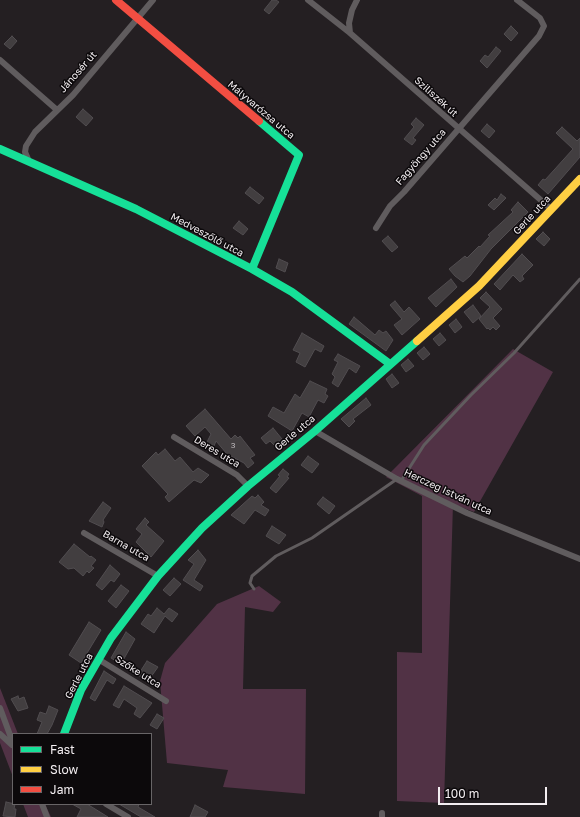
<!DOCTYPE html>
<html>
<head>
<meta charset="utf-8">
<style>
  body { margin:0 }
  #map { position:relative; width:580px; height:817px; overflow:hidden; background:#241f22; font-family:"Golos Text",sans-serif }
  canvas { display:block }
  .legend { position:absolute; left:12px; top:733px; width:140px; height:72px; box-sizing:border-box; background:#0c090b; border:1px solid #686567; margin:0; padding:5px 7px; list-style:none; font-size:12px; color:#f3eef1 }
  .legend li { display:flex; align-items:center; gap:8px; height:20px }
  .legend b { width:20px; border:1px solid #686567 }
  .scale { position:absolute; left:438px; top:787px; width:109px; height:18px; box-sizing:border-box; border:2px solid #f3eef1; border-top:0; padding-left:5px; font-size:12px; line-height:14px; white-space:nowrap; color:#f3eef1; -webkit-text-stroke:3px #0c090b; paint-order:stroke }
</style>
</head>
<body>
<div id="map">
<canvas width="580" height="817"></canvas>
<ul class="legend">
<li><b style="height:5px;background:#16e098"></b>Fast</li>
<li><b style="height:5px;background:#ffcf43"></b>Slow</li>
<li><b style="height:5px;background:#f24e42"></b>Jam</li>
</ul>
<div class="scale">100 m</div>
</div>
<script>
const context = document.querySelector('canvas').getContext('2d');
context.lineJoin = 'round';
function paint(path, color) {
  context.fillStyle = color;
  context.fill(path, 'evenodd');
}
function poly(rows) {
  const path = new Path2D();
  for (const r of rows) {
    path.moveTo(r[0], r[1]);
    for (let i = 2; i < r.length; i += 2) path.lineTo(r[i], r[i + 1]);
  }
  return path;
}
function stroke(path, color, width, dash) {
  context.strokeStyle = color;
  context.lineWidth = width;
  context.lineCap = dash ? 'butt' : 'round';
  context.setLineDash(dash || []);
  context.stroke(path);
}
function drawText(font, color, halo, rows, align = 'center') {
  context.font = font + ' "Golos Text",sans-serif';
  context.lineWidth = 3;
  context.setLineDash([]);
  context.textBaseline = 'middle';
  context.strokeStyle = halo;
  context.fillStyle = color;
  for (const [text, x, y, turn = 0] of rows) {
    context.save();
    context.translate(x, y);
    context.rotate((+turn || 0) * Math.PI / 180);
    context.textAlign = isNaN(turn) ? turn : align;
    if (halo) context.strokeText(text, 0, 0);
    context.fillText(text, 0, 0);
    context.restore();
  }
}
paint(poly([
  [513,349,553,372,474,512,453,504,444,803,397,801,397,652,422,653,422,496,386,477],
  [259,586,281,602,273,612,245,607,243,689,306,689,305,794,223,787,228,770,167,763,160,681,165,663,217,604],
  [0,688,18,734,13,734,13,777,0,743],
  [23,804,45,804,51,817,28,817]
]), '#513245');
const building = poly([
  [272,0,276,0,279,2,269,14,264,10,272,0],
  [511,26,518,33,511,41,504,34,511,26],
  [12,36,17,41,10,49,4,44,12,36],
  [496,47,501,51,487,68,480,61,485,55,488,57,496,47],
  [83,109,93,118,86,126,76,117,83,109],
  [416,118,424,125,413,138,416,140,412,145,404,139,414,127,411,124,416,118],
  [487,124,495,131,489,138,481,131,487,124],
  [562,127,577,141,580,138,580,157,548,194,538,185,543,179,545,180,573,149,556,133,562,127],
  [250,187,264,198,259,204,245,193,250,187],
  [501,194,506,198,494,210,488,205,495,198,497,200,501,194],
  [518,202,528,212,491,249,470,276,463,282,455,276,449,269,465,256,467,258,479,246,480,247,490,236,488,235,513,212,511,210,518,202],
  [239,221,248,229,243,235,233,228,239,221],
  [543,232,550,239,544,246,536,239,543,232],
  [388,236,398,247,392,252,382,241,388,236],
  [522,254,533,265,522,276,524,279,520,282,513,275,500,290,494,284,522,254],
  [279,259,288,263,285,272,276,268,279,259],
  [451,279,457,287,436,307,428,298,451,279],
  [486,292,502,309,493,318,500,326,496,330,493,327,490,330,488,328,487,329,479,319,490,307,480,298,486,292],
  [395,301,404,312,409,307,420,319,402,335,394,325,402,319,390,305,395,301],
  [473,305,481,316,473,323,464,312,473,305],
  [354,317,375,335,379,330,383,333,386,331,393,340,386,351,349,324,354,317],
  [456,319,462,327,455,333,449,325,456,319],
  [302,333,324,346,321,352,315,349,305,367,296,362,300,353,293,350,302,333],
  [440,333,446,340,439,346,433,339,440,333],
  [424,347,430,354,423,360,417,353,424,347],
  [338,354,360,366,356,373,349,368,338,387,332,383,335,377,332,374,338,362,334,360,338,354],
  [408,359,414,366,406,372,401,365,408,359],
  [392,374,399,383,392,388,386,379,392,374],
  [310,381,327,389,325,394,328,396,324,403,318,400,309,417,302,413,292,431,268,416,273,407,284,413,295,394,300,398,310,381],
  [366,398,371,405,353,419,355,421,349,427,341,419,366,398],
  [205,409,231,439,235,435,238,438,240,436,255,455,250,458,254,463,248,468,244,463,227,454,216,441,214,446,207,442,211,434,205,427,195,436,186,426,205,409],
  [273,428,282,439,274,445,270,441,266,444,261,438,273,428],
  [165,449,175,461,180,457,193,472,198,468,209,475,201,483,194,480,169,502,165,497,168,494,142,466,156,452,158,455,165,449],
  [308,456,319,464,312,473,301,465,308,456],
  [283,469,289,474,287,477,289,478,276,493,270,488,280,476,278,475,283,469],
  [258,495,264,502,261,505,269,510,265,516,255,510,244,524,231,515,252,496,255,498,258,495],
  [323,497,335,506,329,514,317,504,323,497],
  [103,502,111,508,103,520,104,522,102,527,89,521,103,502],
  [145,518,149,522,146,525,164,541,151,557,136,542,142,534,136,529,145,518],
  [272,526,286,535,279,544,266,536,272,526],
  [74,544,90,557,91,556,96,560,91,566,94,568,89,573,87,571,83,576,74,568,68,569,59,562,74,544],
  [198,550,206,560,194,580,203,586,200,591,183,580,194,564,188,560,198,550],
  [110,565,120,574,114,582,111,580,102,590,96,585,110,565],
  [174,578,181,584,170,596,163,590,174,578],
  [121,585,129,591,116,608,108,601,121,585],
  [157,608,164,614,169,608,178,614,172,622,165,616,154,633,141,624,148,614,151,616,157,608],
  [89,622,101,630,81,663,69,655,89,622],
  [126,632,135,639,121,664,111,658,126,632],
  [147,661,158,667,148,681,138,675,147,661],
  [104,671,116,679,113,684,107,680,95,701,90,698,104,671],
  [124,686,152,703,140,718,134,714,137,708,124,699,119,708,113,705,124,686],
  [18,696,19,699,24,697,28,708,18,711,11,699,18,696],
  [49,706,58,710,52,725,47,734,37,734,42,722,37,720,40,712,46,714,49,706],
  [157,714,164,718,157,729,150,725,157,714],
  [6,802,15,804,14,809,16,809,15,817,3,816,6,802],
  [72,804,87,804,108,817,77,817,81,809,72,804],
  [119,804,139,804,138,807,155,817,141,817,119,804],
  [195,805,208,812,205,817,190,817,195,805]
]);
paint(building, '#423e40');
stroke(building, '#514d50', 1);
stroke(poly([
  [401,481,424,445,471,395,514,353,580,279],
  [254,589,250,583,252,576,276,556,312,538,397,479]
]), '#605c5e', 3);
stroke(poly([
  [308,0,350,33,551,209],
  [350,33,349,23,352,10,357,0],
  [0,60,57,110],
  [28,159,25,152,26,146,35,132,73,95,153,0],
  [376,228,390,206,404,192,539,36,544,26,540,18,517,0],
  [315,431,397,479,467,513,580,559],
  [174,437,237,475,248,486],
  [84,533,158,576],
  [98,659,166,701],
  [0,708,13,743],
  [0,734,12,745],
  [42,804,47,817],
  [106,804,128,817],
  [382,813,382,817]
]), '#605c5e', 6);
stroke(poly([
  [0,149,136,209,252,269,292,292,390,364],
  [252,269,299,155,259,121],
  [64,734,81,690,111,638,158,576,202,528,248,486,315,431,417,341]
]), '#16e098', 8);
stroke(poly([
  [417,341,479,286,580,179]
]), '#ffcf43', 8);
stroke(poly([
  [116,0,259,121]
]), '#f24e42', 8);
drawText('8px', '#c7c2c5', null, [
  ["3",233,445]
]);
drawText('10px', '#f3eef1', '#0c090b', [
  ["Jánosér út",78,72,-49],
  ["Sziliszék út",436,97,42],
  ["Mályvarózsa utca",261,110,40],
  ["Fagyöngy utca",421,157,-49],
  ["Gerle utca",532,215,-47],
  ["Medveszőlő utca",207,235,28],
  ["Gerle utca",295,433,-40],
  ["Deres utca",217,452,31],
  ["Herczeg István utca",448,492,25],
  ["Barna utca",126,546,30],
  ["Szőke utca",138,672,32],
  ["Gerle utca",79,676,-63]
]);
</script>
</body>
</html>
